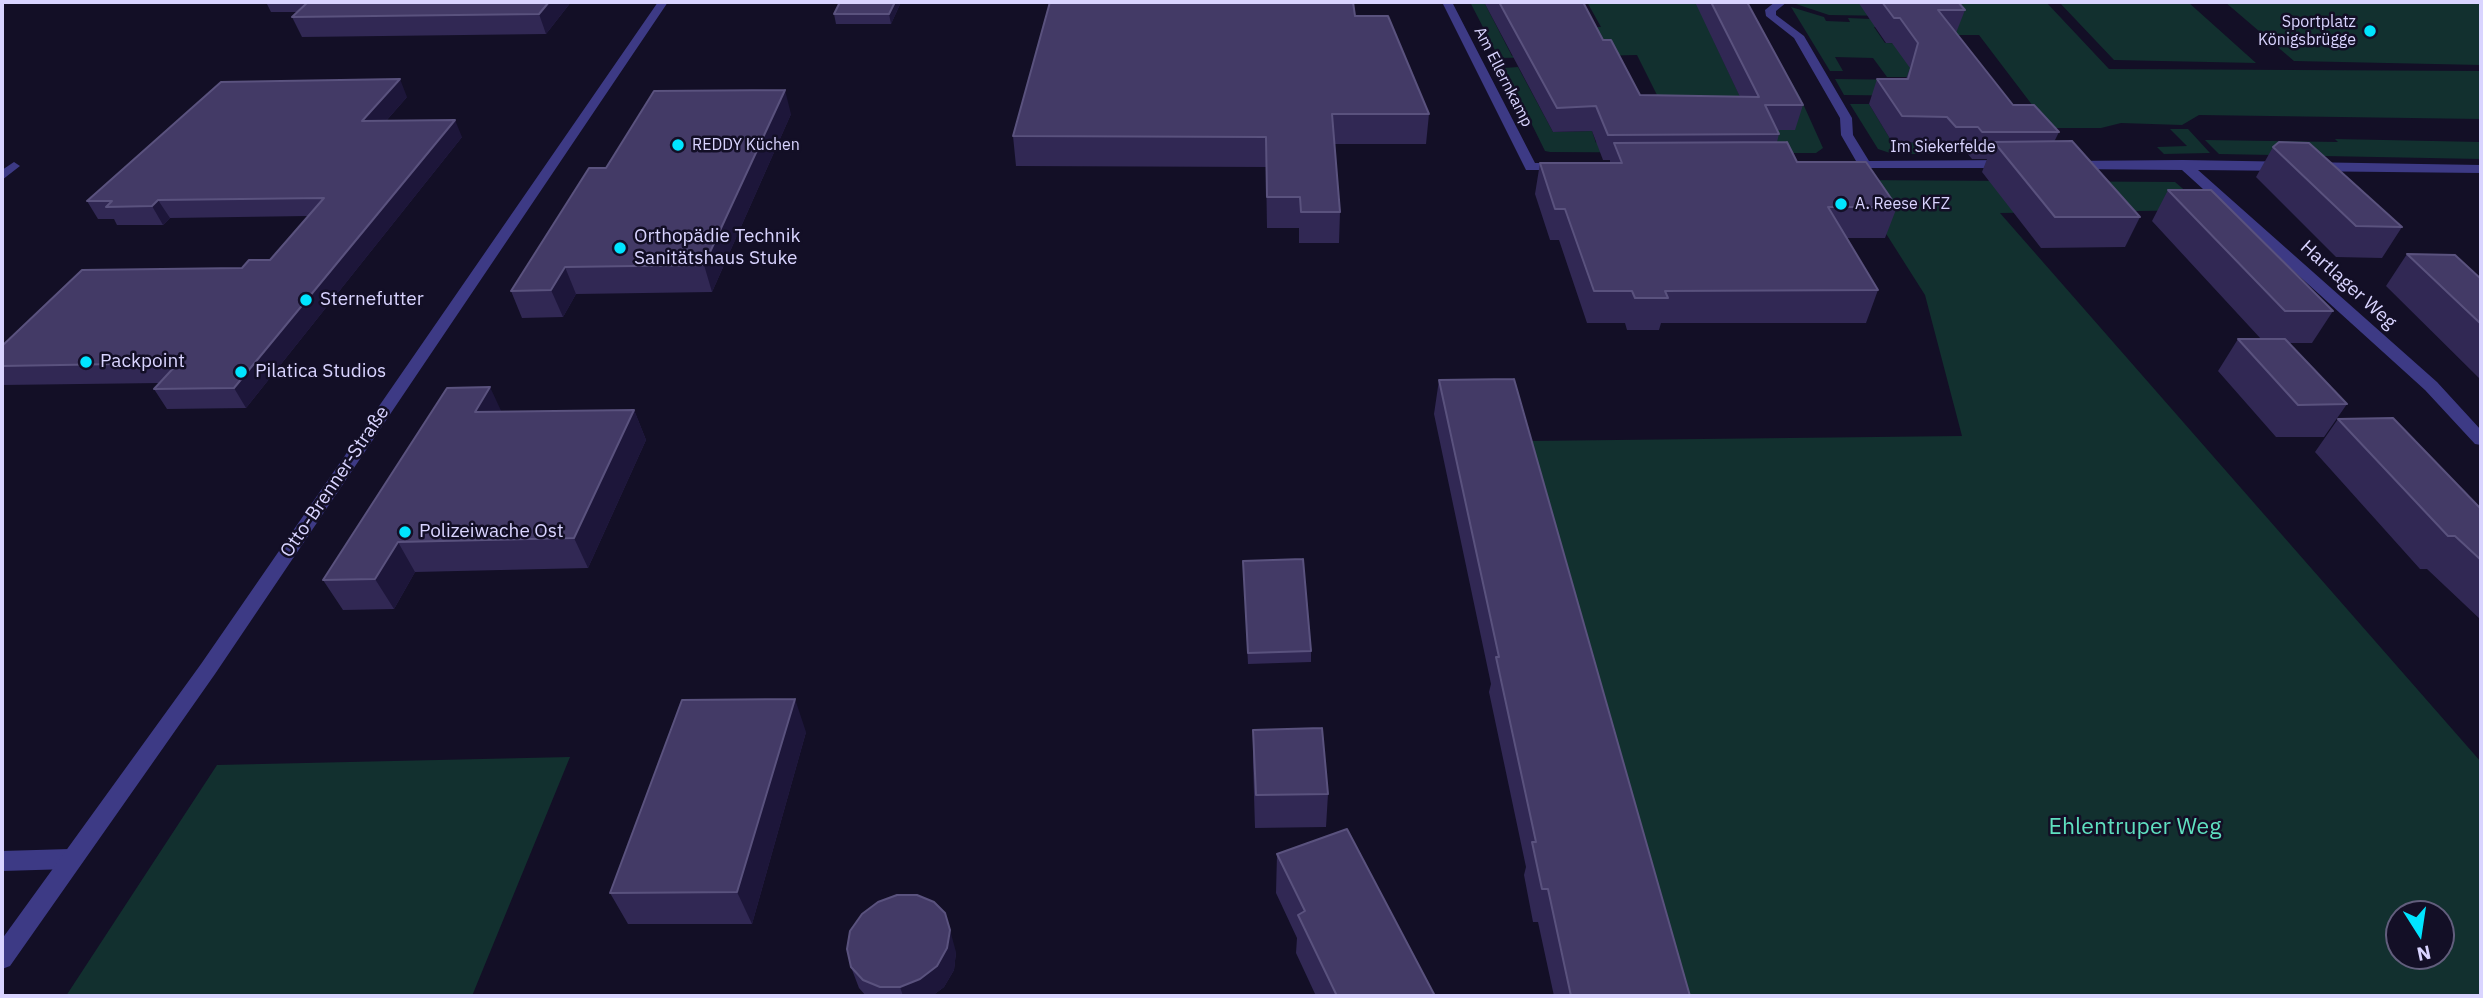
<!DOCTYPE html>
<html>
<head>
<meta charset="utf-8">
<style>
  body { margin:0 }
  #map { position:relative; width:2483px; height:998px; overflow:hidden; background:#130f26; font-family:"IBM Plex Sans",sans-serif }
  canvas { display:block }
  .frame { position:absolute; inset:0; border:4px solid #d9d4ff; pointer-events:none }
  .north { position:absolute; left:2385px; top:900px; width:70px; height:70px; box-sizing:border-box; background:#130f26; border:2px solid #625e7d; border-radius:50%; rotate:168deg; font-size:19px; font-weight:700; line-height:28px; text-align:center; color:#d9d4ff }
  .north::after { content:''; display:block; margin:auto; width:24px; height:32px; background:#00e5ff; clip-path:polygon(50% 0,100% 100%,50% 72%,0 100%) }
</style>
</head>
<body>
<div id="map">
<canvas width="2483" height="998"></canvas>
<div class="frame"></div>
<div class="north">N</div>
</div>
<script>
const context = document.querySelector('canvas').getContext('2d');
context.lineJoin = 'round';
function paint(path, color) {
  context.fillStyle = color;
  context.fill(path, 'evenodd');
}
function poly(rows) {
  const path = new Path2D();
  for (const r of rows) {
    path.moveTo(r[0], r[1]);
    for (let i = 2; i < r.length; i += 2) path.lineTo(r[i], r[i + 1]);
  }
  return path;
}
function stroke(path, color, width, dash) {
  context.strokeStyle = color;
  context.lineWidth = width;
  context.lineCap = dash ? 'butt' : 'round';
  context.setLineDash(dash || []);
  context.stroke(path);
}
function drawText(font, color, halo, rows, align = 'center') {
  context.font = font + ' "IBM Plex Sans",sans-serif';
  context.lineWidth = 5;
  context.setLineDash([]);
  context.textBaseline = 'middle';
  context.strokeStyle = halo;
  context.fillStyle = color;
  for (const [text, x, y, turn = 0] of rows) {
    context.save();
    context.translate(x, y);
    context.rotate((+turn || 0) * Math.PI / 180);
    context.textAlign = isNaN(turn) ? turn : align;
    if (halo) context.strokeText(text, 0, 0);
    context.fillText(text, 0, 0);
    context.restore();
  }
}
paint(poly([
  [1470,2,1484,2,1512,56,1548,54,1557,28,1601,27,1587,2,1745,2,1800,97,1823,148,1816,153,1741,153,1763,141,1711,35,1752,122,1734,153,1550,152,1545,151,1504,68,1518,67,1553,132,1592,131,1596,143,1608,108,1663,107,1637,55,1499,58],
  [1790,2,1889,2,1894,16,1829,15],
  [1930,2,2046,2,2109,69,2481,71,2481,119,2199,115,2182,125,2121,123,2101,128,1937,128,2039,114,1979,35,1956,35,1910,77,1887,77,1873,58,1835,57,1843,71,1830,71,1791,7,1824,17,1826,21,1850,22,1848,18,1894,20,1905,27,1874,27,1885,43,1926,44],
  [2059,2,2188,2,2256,63,2114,60],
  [2225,2,2481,2,2481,65,2294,61],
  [1835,79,1912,80,1930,96,1844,95],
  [1850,104,1869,104,1892,142,1930,143,1937,154,1893,154,1878,149],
  [2170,129,2188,129,2210,153,2164,154,2157,147,2187,146],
  [2335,139,2481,142,2481,159,2219,154,2205,140,2338,142],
  [1852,180,2175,182,2208,210,2000,213,2481,762,2481,996,1683,996,1529,441,1962,436,1925,295],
  [2399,914,2441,914,2441,956,2399,956],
  [570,757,472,996,66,996,217,765]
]), '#12302f');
paint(poly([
  [1442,2,1452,2,1535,163,1563,163,1568,164,1568,170,1526,170,1442,2],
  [1775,2,1787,2,1776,11,1776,15,1804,36,1852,118,1853,135,1869,161,2007,160,2013,164,2007,168,1841,168,1841,162,1856,161,1841,135,1840,118,1794,38,1766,16,1765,10,1775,2],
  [2183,160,2481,165,2481,173,2198,170,2437,382,2481,430,2481,445,2475,444,2425,390,2182,170,2070,169,2064,165,2070,161,2183,160],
  [14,162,20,166,2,180,2,170,14,162],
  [70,849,78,852,81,859,78,866,70,869,2,871,2,851,70,849]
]), '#3d3a85');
paint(poly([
  [658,2,668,2,215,674,10,966,2,969,2,939,201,664,658,2]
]), '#3d3a85');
paint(poly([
  [266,2,571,2,546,34,302,37,292,17,297,12,271,12],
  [840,2,901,2,891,24,836,24,834,14],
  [1484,2,1583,2,1603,40,1640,95,1740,97,1695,2,1747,2,1803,105,1795,130,1777,130,1779,134,1777,142,1797,162,1897,207,1885,238,1847,238,1878,290,1866,323,1661,323,1659,330,1627,330,1625,323,1587,323,1559,240,1550,240,1535,194,1540,163,1610,163,1610,160,1603,160,1592,131,1553,132],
  [1858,2,1958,2,1965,10,1956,33,2013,105,2059,132,2054,142,2140,217,2125,247,2041,248,1982,172,1987,159,1972,159,1967,153,1946,153,1937,143,1892,142,1869,104,1877,79,1906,79,1910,68,1892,43,1886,43],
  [1355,16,1429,114,1426,144,1334,144,1340,212,1339,243,1299,243,1299,228,1267,228,1266,167,1016,166,1013,136],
  [407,97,386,121,462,137,246,408,167,409,154,389,160,383,2,385,2,346,242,268,270,260,308,216,170,218,163,225,117,225,114,219,98,219,87,201],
  [791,114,712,292,576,294,563,317,522,318,511,291,606,168],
  [2273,147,2402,227,2382,258,2336,257,2256,177],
  [2168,190,2333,311,2312,343,2289,343,2347,404,2324,437,2276,437,2218,371,2238,339,2261,339,2152,221],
  [2407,254,2481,279,2481,380,2386,286],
  [1439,380,1690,996,1554,996,1538,922,1533,922,1524,875,1526,867,1489,692,1491,684,1434,414],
  [634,410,646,440,588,568,415,572,394,609,343,610,323,580,502,412],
  [2338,419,2481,509,2481,620,2427,569,2420,569,2315,452],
  [1243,561,1311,651,1311,662,1248,664],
  [1253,730,1328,794,1326,827,1255,828,1253,762],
  [806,732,752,924,628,924,610,893],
  [1277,854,1435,996,1316,996,1296,953,1297,938,1276,893],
  [956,952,954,970,944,987,932,996,866,996,859,988,851,967]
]), '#312854');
paint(poly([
  [549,2,571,2,546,34,539,14],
  [895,2,901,2,891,24,889,14],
  [400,79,407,97,370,139,362,121],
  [785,90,791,114,712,292,704,265],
  [455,120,462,137,246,408,234,388],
  [158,200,170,218,163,225,152,206],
  [565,267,576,294,563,317,551,290],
  [490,387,504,417,475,412],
  [634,410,646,440,588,568,574,538],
  [398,542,415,572,394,609,375,579],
  [795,699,806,732,752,924,737,892],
  [950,930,956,952,954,970,944,987,932,996,903,996,900,987]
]), '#1d163a');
const building = poly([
  [308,2,549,2,539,14,292,17,308,2],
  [840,2,895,2,889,14,834,14,840,2],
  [1050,2,1353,2,1355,16,1388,16,1429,114,1332,114,1340,212,1301,212,1300,197,1267,197,1266,137,1013,136,1050,2],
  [1499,2,1583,2,1603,40,1611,40,1640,95,1759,97,1711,2,1747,2,1803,105,1765,105,1779,134,1608,135,1596,106,1557,108,1499,2],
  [1882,2,1958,2,1965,10,1938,10,2013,105,2034,105,2059,132,1982,132,1978,127,1956,127,1947,117,1902,116,1877,79,1908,79,1918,43,1900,18,1894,18,1882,2],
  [400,79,362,121,455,120,234,388,154,389,178,363,2,366,2,346,82,270,242,268,249,260,270,260,324,198,158,200,152,206,106,207,112,201,87,201,221,82,400,79],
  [785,90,704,265,565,267,551,290,511,291,589,168,606,168,654,91,785,90],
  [2072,141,2140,217,2055,217,1994,142,2072,141],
  [1787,142,1797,162,1866,162,1897,207,1828,207,1878,290,1665,291,1668,298,1635,298,1632,291,1594,291,1565,209,1555,209,1540,163,1622,163,1614,143,1787,142],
  [2279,142,2309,143,2402,227,2356,226,2273,147,2279,142],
  [2168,190,2211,190,2333,311,2285,311,2168,190],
  [2407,254,2455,255,2481,279,2481,324,2407,254],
  [2238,339,2285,339,2347,404,2298,405,2238,339],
  [1514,379,1690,996,1571,996,1548,889,1542,889,1532,842,1536,842,1496,657,1499,657,1439,380,1514,379],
  [490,387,475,412,634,410,574,538,398,542,375,579,323,580,447,388,490,387],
  [2393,418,2481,509,2481,560,2455,536,2448,536,2338,419,2393,418],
  [1303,559,1311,651,1248,653,1243,561,1303,559],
  [795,699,737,892,610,893,682,700,795,699],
  [1322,728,1328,794,1256,795,1253,730,1322,728],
  [1347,829,1435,996,1337,996,1298,915,1305,911,1277,854,1347,829],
  [897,895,917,895,934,902,945,913,950,930,947,948,937,966,920,979,900,987,880,987,863,980,851,967,847,949,850,931,862,914,878,902,897,895]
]);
paint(building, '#433a66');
stroke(building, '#5a527e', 2);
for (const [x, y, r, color] of [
  [2370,31,7,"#00e5ff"],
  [678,145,7,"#00e5ff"],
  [1841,204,7,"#00e5ff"],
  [620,248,7,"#00e5ff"],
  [306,300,7,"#00e5ff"],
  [86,362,7,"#00e5ff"],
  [241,372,7,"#00e5ff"],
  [405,532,7,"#00e5ff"]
]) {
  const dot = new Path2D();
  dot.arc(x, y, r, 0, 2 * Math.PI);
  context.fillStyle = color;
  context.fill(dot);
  stroke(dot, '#130f26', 2.5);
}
drawText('16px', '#d9d4ff', '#130f26', [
  ["Sportplatz",2356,22,"right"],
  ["Königsbrügge",2356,40,"right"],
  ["REDDY Küchen",692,145],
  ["A. Reese KFZ",1855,204]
], 'left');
drawText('16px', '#d9d4ff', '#130f26', [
  ["Am Ellernkamp",1503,77,63],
  ["Im Siekerfelde",1943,147]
]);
drawText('19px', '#d9d4ff', '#130f26', [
  ["Orthopädie Technik",634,237],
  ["Sanitätshaus Stuke",634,259],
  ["Sternefutter",320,300],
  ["Packpoint",100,362],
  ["Pilatica Studios",255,372],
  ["Polizeiwache Ost",419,532]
], 'left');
drawText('19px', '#d9d4ff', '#130f26', [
  ["Hartlager Weg",2348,285,42],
  ["Otto-Brenner-Straße",335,482,-56]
]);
drawText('23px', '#5fe0c0', '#130f26', [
  ["Ehlentruper Weg",2135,827]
]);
</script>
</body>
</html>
